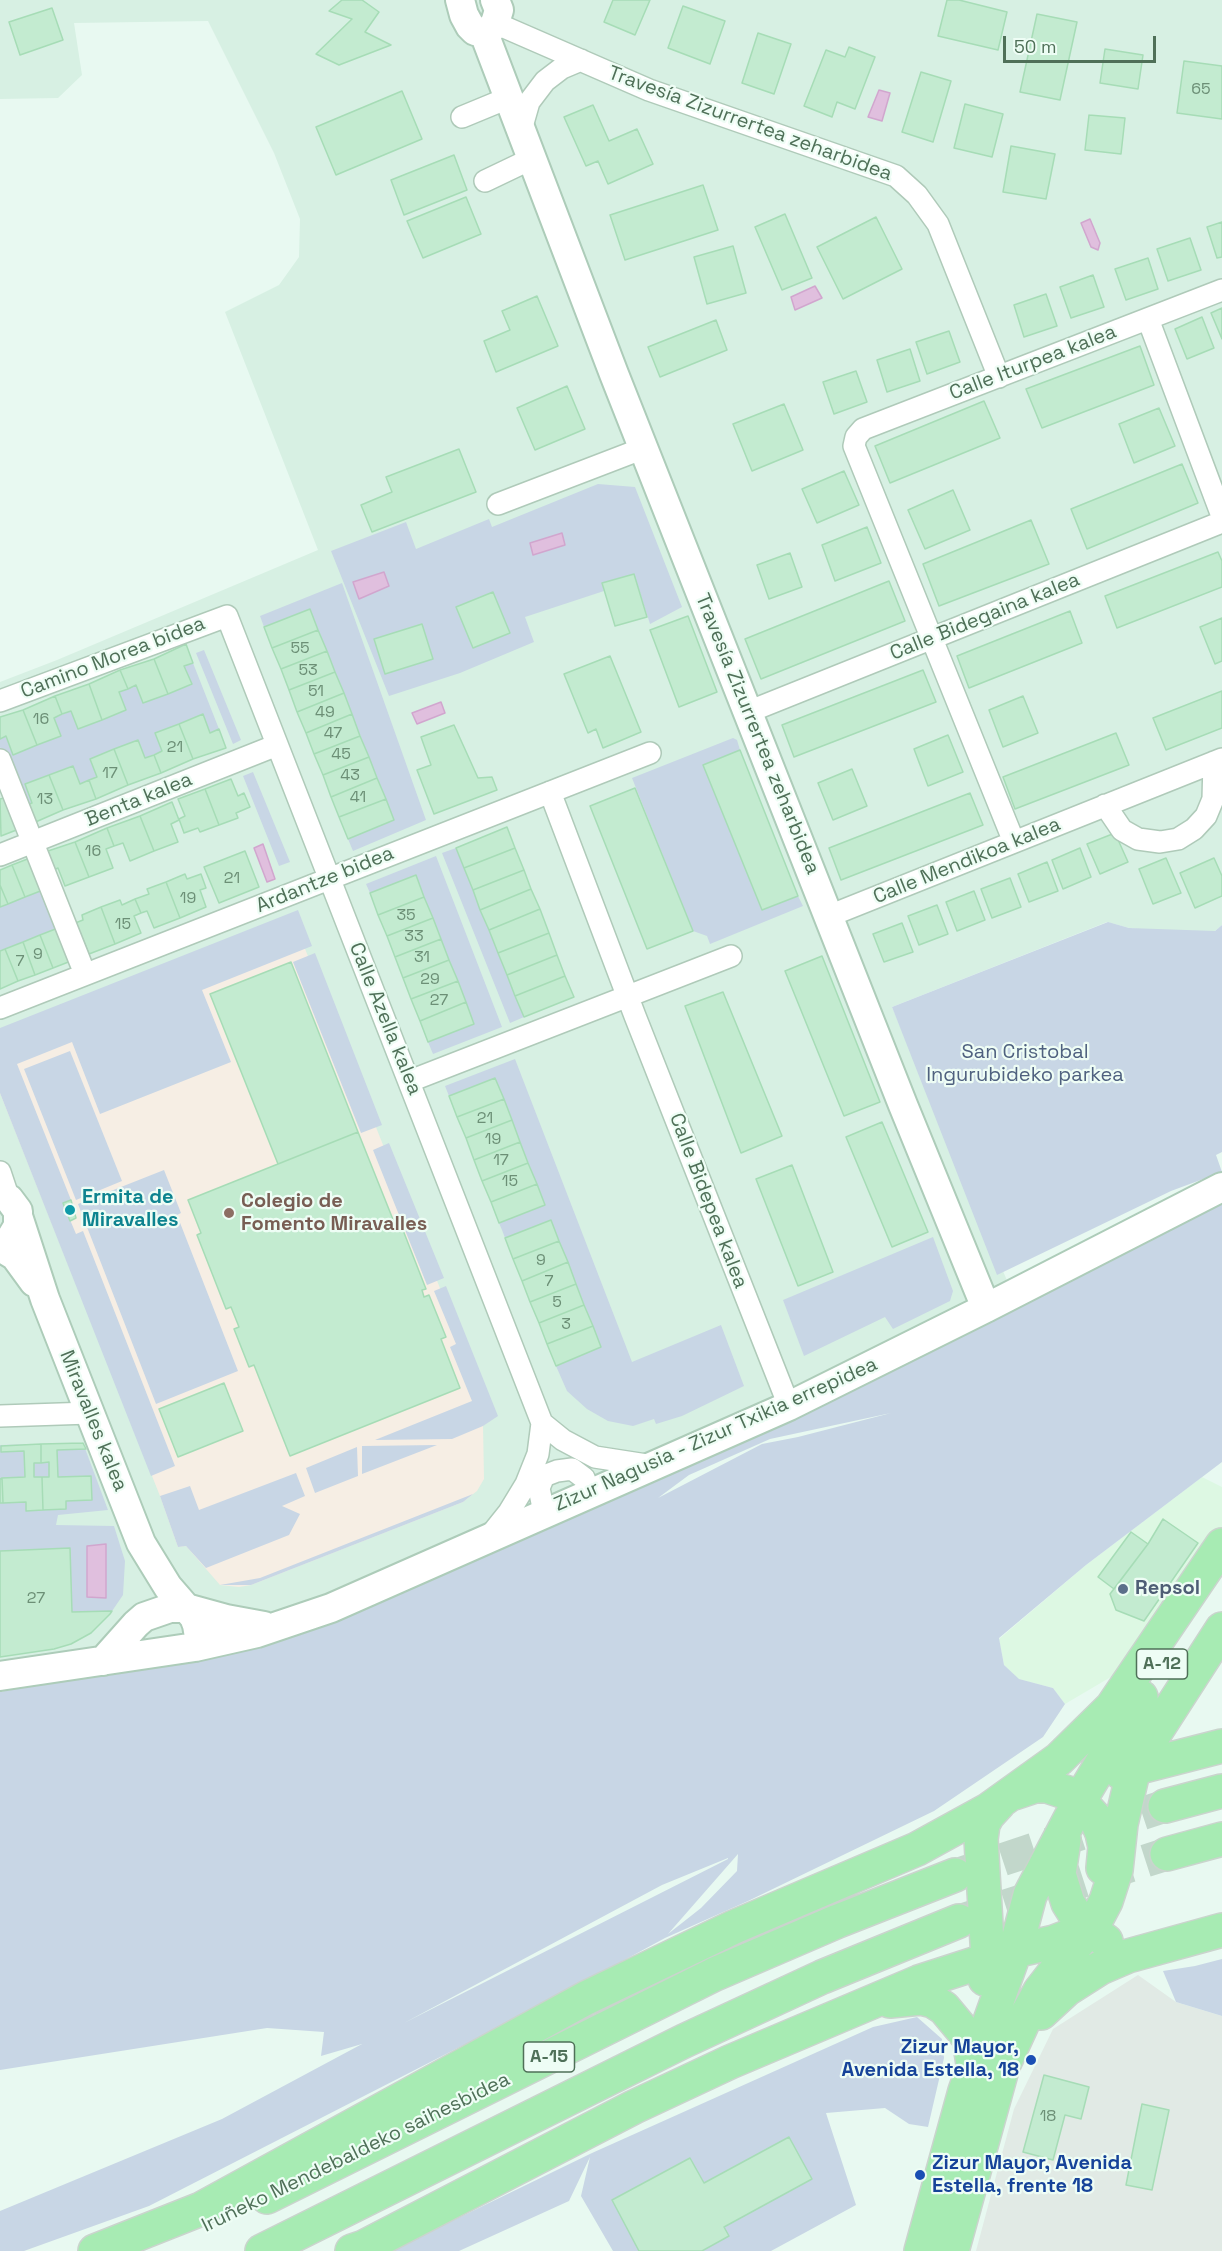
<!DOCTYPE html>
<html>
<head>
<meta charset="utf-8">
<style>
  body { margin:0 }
  #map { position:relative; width:1222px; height:2251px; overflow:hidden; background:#e8f9f1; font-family:"Space Grotesk",sans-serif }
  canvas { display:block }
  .scale { position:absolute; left:1003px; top:36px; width:153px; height:27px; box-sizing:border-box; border:3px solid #4f7058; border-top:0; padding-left:8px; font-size:18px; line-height:21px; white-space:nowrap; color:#4f7058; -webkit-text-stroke:4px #eefdf5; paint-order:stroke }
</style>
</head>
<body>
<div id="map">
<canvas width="1222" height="2251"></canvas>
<div class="scale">50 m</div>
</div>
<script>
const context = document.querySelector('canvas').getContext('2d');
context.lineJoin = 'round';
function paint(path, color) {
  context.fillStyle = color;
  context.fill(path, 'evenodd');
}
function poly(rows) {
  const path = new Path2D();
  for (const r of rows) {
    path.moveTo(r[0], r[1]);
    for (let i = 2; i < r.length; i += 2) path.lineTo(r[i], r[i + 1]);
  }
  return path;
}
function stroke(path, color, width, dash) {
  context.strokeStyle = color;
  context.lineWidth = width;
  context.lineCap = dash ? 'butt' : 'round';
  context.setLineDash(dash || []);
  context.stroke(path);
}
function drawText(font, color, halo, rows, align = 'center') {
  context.font = font + ' "Space Grotesk",sans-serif';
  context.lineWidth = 4.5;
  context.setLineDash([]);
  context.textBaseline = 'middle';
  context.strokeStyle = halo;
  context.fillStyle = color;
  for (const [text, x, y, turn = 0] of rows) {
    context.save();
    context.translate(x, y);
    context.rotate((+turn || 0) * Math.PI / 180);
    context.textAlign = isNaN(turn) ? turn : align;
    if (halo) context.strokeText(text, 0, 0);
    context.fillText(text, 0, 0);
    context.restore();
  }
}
paint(poly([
  [0,0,1222,0,1222,925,1215,931,1195,935,1129,928,1107,922,892,1007,1016,1302,0,1750,0,682,57,660,318,550,225,312,279,285,299,257,300,219,274,153,208,21,74,23,82,75,58,98,0,99]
]), '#d7f0e3');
paint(poly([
  [1202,1477,1222,1487,1222,1542,1143,1658,1065,1704,1053,1688,1018,1679,1004,1665,999,1639,1086,1565]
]), '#ddf8e3');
paint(poly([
  [1138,1975,1176,2002,1222,2016,1222,2251,976,2251,1014,2109,1053,2029]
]), '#e1eae5');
paint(poly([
  [292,916,492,1419,483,1426,484,1479,477,1491,463,1502,251,1585,239,1587,220,1585,186,1546,178,1547,160,1496,0,1093,0,1032]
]), '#f6eee4');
paint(poly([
  [598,484,635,487,682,607,650,624,634,574,602,583,604,591,525,617,534,642,460,673,389,696,331,551,406,522,416,549,489,519,492,527],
  [342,583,426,820,353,851,348,839,394,820,310,609,264,627,260,616],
  [204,650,241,740,233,744,196,653],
  [193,663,219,729,210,733,203,714,156,733,162,751,145,758,138,740,91,759,97,777,80,784,72,766,25,784,32,803,23,806,0,747,0,739,6,736,13,754,61,736,54,718,71,711,79,729,126,710,119,692,136,685,144,703,191,685,184,666],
  [733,738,737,740,740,750,704,766,762,910,798,896,803,906,710,944,707,936,693,931,632,778],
  [253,772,290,862,279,866,243,776],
  [456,848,524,1017,510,1023,442,853],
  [436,856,502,1027,433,1054,428,1042,474,1023,416,876,370,893,366,884],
  [43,890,58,928,0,951,0,907],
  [298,910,312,946,202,990,231,1062,100,1114,72,1042,17,1064,71,1200,63,1203,76,1234,83,1231,175,1466,151,1476,0,1093,0,1028],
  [1108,922,1129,928,1215,931,1222,925,1222,1152,1216,1155,1222,1172,1171,1191,997,1275,892,1007],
  [315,953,382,1125,361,1133,293,962],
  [70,1051,122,1181,76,1200,24,1069],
  [515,1059,632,1362,721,1325,744,1386,682,1416,656,1424,654,1419,633,1426,608,1421,587,1409,567,1391,556,1366,601,1347,551,1220,505,1238,502,1230,499,1223,545,1205,495,1078,449,1096,445,1086],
  [389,1143,444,1278,427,1285,373,1150],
  [164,1170,181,1213,177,1215,238,1371,156,1404,78,1204],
  [1222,1197,1222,1462,1086,1565,999,1638,1004,1665,1019,1679,1053,1688,1065,1704,1043,1737,934,1811,748,1901,665,1938,538,2007,149,2206,24,2251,0,2251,0,2211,222,2119,362,2044,321,2056,324,2032,267,2028,0,2070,0,1692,183,1660,264,1642],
  [891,1413,798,1437,762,1444,658,1498,689,1475,770,1439],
  [738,1854,737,1871,701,1908,668,1934],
  [728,1858,728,1859,404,2023,662,1885],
  [933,1237,953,1291,950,1301,893,1329,885,1317,804,1356,783,1300],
  [446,1286,498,1416,483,1426,452,1439,375,1440,472,1401,450,1347,456,1344,434,1291],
  [83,1443,108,1510,58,1515,56,1525,114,1526,125,1561,123,1595,110,1614,72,1612,69,1549,0,1551,0,1445],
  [437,1445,362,1474,362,1446],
  [357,1447,358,1476,315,1493,306,1468],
  [296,1473,305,1496,282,1506,300,1514,289,1535,206,1568,186,1546,178,1547,160,1496,190,1486,199,1510],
  [473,1494,463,1502,251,1585,220,1585,260,1578],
  [1222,1959,1222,2016,1176,2002,1163,1971,1195,1966],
  [917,2017,942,2039,944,2058,928,2127,909,2124,885,2108,826,2113,856,2205,771,2251,613,2251,581,2196,590,2157,569,2201,459,2251,390,2251,592,2153,873,2027]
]), '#c8d6e5');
const water = poly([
  [879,90,890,93,882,121,868,117,879,90],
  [1090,219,1100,243,1098,250,1091,247,1081,223,1090,219],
  [815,286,822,298,795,310,791,297,815,286],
  [562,533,565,545,533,555,530,543,562,533],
  [384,572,389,586,359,599,353,582,384,572],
  [441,702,445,713,417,724,412,713,441,702],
  [263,844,275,879,267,882,254,848,263,844],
  [106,1544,106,1598,87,1597,87,1546,106,1544]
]);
paint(water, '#e0bfde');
stroke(water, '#d1a6ce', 1.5);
const building = poly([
  [342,0,362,0,379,12,365,32,391,45,339,65,316,54,352,19,329,11,342,0],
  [613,0,650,0,635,35,604,22,613,0],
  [947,0,959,0,1007,12,998,50,938,36,947,0],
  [683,6,725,21,710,64,668,48,683,6],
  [52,8,63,40,20,55,9,22,52,8],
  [1037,14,1077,22,1060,100,1020,92,1037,14],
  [758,33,791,44,774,94,742,83,758,33],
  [849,47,875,57,855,109,837,102,832,117,804,106,826,50,845,57,849,47],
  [1105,49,1143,55,1138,89,1100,83,1105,49],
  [1184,61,1222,66,1222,119,1177,113,1184,61],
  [921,72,951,81,933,142,902,132,921,72],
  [402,91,422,139,336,175,316,127,402,91],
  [965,104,1003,114,992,157,954,148,965,104],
  [593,105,609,141,637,129,653,164,608,184,598,161,586,166,564,117,593,105],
  [1089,115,1125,118,1121,154,1085,150,1089,115],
  [1011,146,1055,154,1046,199,1003,192,1011,146],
  [454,155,467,190,404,215,391,180,454,155],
  [703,185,718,230,625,260,610,215,703,185],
  [466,197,481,234,423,258,407,221,466,197],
  [785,214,812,278,782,290,755,227,785,214],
  [876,217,902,269,843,299,817,247,876,217],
  [1222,222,1222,257,1217,258,1207,227,1222,222],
  [1190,238,1201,270,1168,281,1157,249,1190,238],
  [733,246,746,293,707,304,694,257,733,246],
  [1148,258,1158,289,1126,300,1115,269,1148,258],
  [1093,275,1104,307,1071,318,1060,287,1093,275],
  [1046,294,1057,326,1024,337,1014,305,1046,294],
  [537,296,558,346,496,372,484,341,510,330,502,311,537,296],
  [1222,308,1222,339,1211,313,1222,308],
  [1202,317,1214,348,1187,359,1175,329,1202,317],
  [716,320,727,350,660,377,648,347,716,320],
  [949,331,960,362,927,374,916,342,949,331],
  [1140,346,1154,385,1042,428,1026,389,1140,346],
  [910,349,920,381,887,392,877,360,910,349],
  [856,371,867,402,834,414,823,382,856,371],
  [567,386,585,429,535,450,517,408,567,386],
  [984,401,1000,438,890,483,875,446,984,401],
  [784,404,803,450,752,471,733,424,784,404],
  [1159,408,1175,446,1134,463,1119,424,1159,408],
  [459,449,476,492,372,532,361,505,392,492,386,477,459,449],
  [1182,464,1198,503,1087,549,1071,509,1182,464],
  [844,471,859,505,817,523,802,489,844,471],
  [953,490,970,530,925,549,908,510,953,490],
  [1031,520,1049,564,939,606,923,564,1031,520],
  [867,527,881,563,835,581,822,545,867,527],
  [1218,552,1222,561,1222,587,1117,628,1105,596,1218,552],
  [790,553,802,587,769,599,757,565,790,553],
  [634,574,647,617,615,626,602,583,634,574],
  [889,581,905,621,761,679,745,639,889,581],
  [493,592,510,633,473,648,456,607,493,592],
  [310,609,318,630,272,648,264,627,310,609],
  [1070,611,1082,643,969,688,957,656,1070,611],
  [688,616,717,692,679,707,650,630,688,616],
  [1222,618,1222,661,1215,664,1200,627,1222,618],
  [422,624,433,659,385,674,374,639,422,624],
  [318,630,327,651,281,669,272,648,318,630],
  [186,644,193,663,184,666,192,684,168,694,154,659,186,644],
  [327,651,335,672,289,690,281,669,327,651],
  [610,656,641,732,603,748,596,729,588,733,564,674,610,656],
  [154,659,168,694,143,703,136,685,128,689,120,670,154,659],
  [120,670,128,689,119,692,126,710,102,720,89,684,120,670],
  [923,670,936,702,794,757,782,725,923,670],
  [335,672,344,693,297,712,289,690,335,672],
  [89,684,102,720,78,729,71,711,62,714,55,696,89,684],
  [1222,691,1222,728,1166,750,1153,718,1222,691],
  [344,693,352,714,306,733,297,712,344,693],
  [55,696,62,714,54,718,61,736,37,745,23,710,55,696],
  [1023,696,1038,733,1003,747,989,710,1023,696],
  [23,710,37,745,13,755,6,736,0,739,0,717,23,710],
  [203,714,210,733,219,729,226,748,193,759,179,724,203,714],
  [352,714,360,736,314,754,306,733,352,714],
  [179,724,193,759,161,773,154,755,162,751,155,733,179,724],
  [454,725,478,778,492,777,497,790,434,814,417,770,431,765,421,737,454,725],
  [1116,733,1129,765,1015,809,1003,777,1116,733],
  [948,735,963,772,928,786,914,749,948,735],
  [360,736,369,757,323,775,314,754,360,736],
  [138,740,145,758,154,755,161,773,128,785,114,749,138,740],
  [114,749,128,785,96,799,89,780,97,777,90,759,114,749],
  [740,750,798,896,762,910,703,765,740,750],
  [369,757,377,778,331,797,323,775,369,757],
  [73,766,80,784,89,780,96,799,63,810,49,775,73,766],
  [852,769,867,806,833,820,818,783,852,769],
  [49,775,63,810,31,824,23,806,32,803,25,784,49,775],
  [377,778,386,799,339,817,331,797,377,778],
  [231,779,238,796,244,793,250,807,236,813,238,818,219,825,205,789,231,779],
  [635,788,693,931,647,949,590,806,635,788],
  [205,789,219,825,200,832,198,828,184,833,179,819,185,816,178,799,205,789],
  [970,793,983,825,841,880,829,848,970,793],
  [7,797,19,829,1,836,0,799,7,797],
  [386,799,394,820,348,839,339,817,386,799],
  [172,802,179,820,171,824,178,842,154,851,140,816,172,802],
  [140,816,154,851,130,861,123,843,114,846,107,828,140,816],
  [507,827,515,848,464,868,456,848,507,827],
  [107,828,114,846,106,849,113,868,89,877,75,842,107,828],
  [1115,833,1128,862,1100,874,1087,844,1115,833],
  [75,842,89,877,65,886,58,868,49,872,42,853,75,842],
  [515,848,524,870,473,890,464,868,515,848],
  [1080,848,1091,877,1063,889,1052,860,1080,848],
  [245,851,259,887,219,903,204,867,245,851],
  [30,858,43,890,25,897,12,865,30,858],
  [1166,858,1181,893,1153,904,1139,869,1166,858],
  [1214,858,1222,876,1222,896,1195,908,1180,873,1214,858],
  [1047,862,1058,891,1029,902,1018,874,1047,862],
  [12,865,25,897,8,904,0,885,0,870,12,865],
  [524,870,531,889,480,910,473,890,524,870],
  [185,874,187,879,201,874,206,888,200,890,206,907,180,918,166,882,185,874],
  [416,875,424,897,378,915,370,893,416,875],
  [1010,878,1021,907,992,918,981,889,1010,878],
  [166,882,180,918,154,928,147,911,141,913,135,899,149,894,147,889,166,882],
  [0,885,8,904,0,907,0,885],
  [531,889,540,909,489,930,480,910,531,889],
  [974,891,985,920,957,931,946,902,974,891],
  [424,897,433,918,387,936,378,915,424,897],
  [135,899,141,913,134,916,141,933,115,944,101,907,120,900,122,905,135,899],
  [937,905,948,934,919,945,908,916,937,905],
  [101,907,115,944,89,954,82,937,76,939,70,925,83,920,82,915,101,907],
  [540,909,549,933,498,953,489,930,540,909],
  [433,918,441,939,395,957,387,936,433,918],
  [902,923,913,952,884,962,873,934,902,923],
  [58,928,71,961,53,968,40,935,58,928],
  [549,933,557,955,507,975,498,953,549,933],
  [40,935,53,968,35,975,23,942,40,935],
  [441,939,449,960,403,978,395,957,441,939],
  [23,942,35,975,18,981,5,949,23,942],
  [5,949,18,981,0,989,0,951,5,949],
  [557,955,565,976,515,996,507,975,557,955],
  [822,956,880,1102,844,1116,785,971,822,956],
  [449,960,458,981,411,999,403,978,449,960],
  [291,962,358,1132,278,1164,210,994,291,962],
  [565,976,574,997,524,1017,515,996,565,976],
  [458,981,466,1002,420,1021,411,999,458,981],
  [723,992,782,1136,741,1153,685,1006,723,992],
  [466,1002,474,1024,428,1042,420,1021,466,1002],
  [495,1078,504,1099,457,1117,449,1096,495,1078],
  [504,1099,512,1120,466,1138,457,1117,504,1099],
  [512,1120,520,1142,474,1160,466,1138,512,1120],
  [882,1122,928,1232,892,1247,846,1137,882,1122],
  [358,1132,394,1222,399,1220,426,1289,422,1290,424,1297,429,1295,446,1337,441,1339,460,1388,290,1456,254,1365,249,1367,234,1329,239,1327,231,1307,226,1309,197,1235,201,1233,188,1200,358,1132],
  [520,1142,528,1163,482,1181,474,1160,520,1142],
  [528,1163,537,1184,491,1202,482,1181,528,1163],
  [792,1165,833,1272,798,1286,756,1179,792,1165],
  [537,1184,545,1205,499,1223,491,1202,537,1184],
  [71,1200,76,1218,70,1221,63,1203,71,1200],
  [551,1220,559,1241,513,1259,505,1238,551,1220],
  [559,1241,568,1262,522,1281,513,1259,559,1241],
  [568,1262,576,1284,530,1302,522,1281,568,1262],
  [576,1284,584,1305,539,1323,530,1302,576,1284],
  [584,1305,593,1326,547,1344,539,1323,584,1305],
  [593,1326,601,1347,556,1366,547,1344,593,1326],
  [224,1383,243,1431,178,1457,159,1409,224,1383],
  [83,1443,86,1449,57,1450,58,1477,91,1476,92,1500,66,1501,66,1509,43,1510,42,1477,49,1477,49,1462,41,1463,41,1444,83,1443],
  [41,1444,41,1463,34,1463,34,1477,42,1477,43,1510,26,1511,26,1502,3,1503,2,1478,25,1477,24,1451,1,1452,1,1446,41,1444],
  [2,1478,3,1503,0,1503,0,1479,2,1478],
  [1163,1519,1198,1543,1144,1621,1116,1610,1110,1594,1148,1544,1163,1519],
  [1131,1532,1148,1544,1114,1589,1098,1577,1131,1532],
  [70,1548,72,1612,112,1611,110,1614,91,1633,71,1644,54,1649,0,1657,0,1551,70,1548],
  [1044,2075,1089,2087,1081,2119,1065,2115,1053,2160,1023,2152,1044,2075],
  [1142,2104,1169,2110,1152,2190,1126,2185,1142,2104],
  [789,2137,812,2179,724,2227,729,2236,702,2251,639,2251,612,2200,690,2158,704,2183,789,2137]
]);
paint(building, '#c3ebd0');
stroke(building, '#a6dcb6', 1.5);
stroke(poly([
  [956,1875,1165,1806],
  [959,1921,1167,1854]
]), '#c2d7cb', 33, [33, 16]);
const street = poly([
  [495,23,649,90,896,176,917,195,938,224,999,377],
  [462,117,508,98],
  [521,130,529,102,545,81,562,68,581,60],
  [485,181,531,159],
  [1148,319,1222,516],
  [498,504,644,448],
  [0,701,227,616,542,1423,538,1454,526,1484,509,1512,489,1537],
  [748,712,1222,522],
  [0,760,81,964],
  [550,792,635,1016,789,1406],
  [1105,805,1122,830,1138,839,1160,842,1178,839,1194,829,1206,816,1213,799,1214,762],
  [1014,842,854,446,856,437,863,429,1222,290],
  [0,855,277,745],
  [829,916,1222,759],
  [0,1008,650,753],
  [410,1081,731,956],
  [0,1172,9,1199],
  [0,1416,90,1413],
  [542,1423,563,1440,595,1457,653,1466],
  [546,1513,542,1503,539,1488,544,1476,557,1471,572,1469,584,1478,590,1493]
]);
const secondary = poly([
  [460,0,464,15,470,26,475,31,484,33,489,31,495,23,499,10,495,0],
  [484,33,614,374,903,1105,986,1308],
  [0,1195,9,1199,18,1211,18,1226,12,1236],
  [19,1219,45,1299,141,1543,168,1587,194,1617,197,1625,199,1637,195,1647],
  [0,1247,15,1256,34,1282],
  [103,1661,136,1624,144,1617,170,1608,186,1608,226,1619,264,1626],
  [0,1676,195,1647,257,1633,331,1608,789,1406,986,1308,1222,1187]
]);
const highway = poly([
  [1120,1772,1222,1746],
  [1014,1793,1035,1786,1047,1786,1074,1795,1096,1819,1102,1833,1105,1847,1103,1868],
  [1165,1806,1222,1791],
  [1064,1840,1059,1874,1068,1903,1080,1922,1106,1941],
  [1167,1854,1222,1839],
  [985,1979,988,1959,981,1839,983,1824,988,1815,999,1803],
  [890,2001,921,1998,933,2001,944,2008,969,2038,973,2064],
  [1041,2013,1067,1989,1100,1968,1128,1956,1222,1930],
  [267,2197,715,1974,838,1921,955,1875],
  [95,2251,201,2209,586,1998,734,1927,917,1849,988,1810,1059,1759,1112,1707,1222,1545],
  [262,2251,684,2041,822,1977,959,1921],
  [352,2251,364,2247,634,2107,730,2062,919,1982,1015,1951,1054,1942,1088,1929],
  [921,2251,965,2091,1015,1951,1030,1895,1080,1800,1141,1697],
  [952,2251,1003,2066,1025,2018,1040,1991,1097,1918,1106,1901,1116,1870,1121,1824,1134,1768,1153,1736,1222,1629]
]);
stroke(street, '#afcab9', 24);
stroke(secondary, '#adccb9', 32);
stroke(highway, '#cad4cd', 36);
stroke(street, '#fff', 21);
stroke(secondary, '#fff', 28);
stroke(highway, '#a7ebb3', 33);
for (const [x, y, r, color] of [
  [70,1210,6,"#0f9aa8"],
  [229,1213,6,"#8d6e63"],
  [1123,1589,6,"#5c6f8a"],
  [1031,2060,6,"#1a4fb4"],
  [920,2175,6,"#1a4fb4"]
]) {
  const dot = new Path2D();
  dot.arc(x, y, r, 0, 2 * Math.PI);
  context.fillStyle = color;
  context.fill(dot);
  stroke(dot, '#eefdf5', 2);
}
drawText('16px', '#6c8f76', null, [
  ["65",1201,90],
  ["55",300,649],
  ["53",308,671],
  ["51",316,692],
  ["49",325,713],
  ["16",41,720],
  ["47",333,734],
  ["21",175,748],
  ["45",341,755],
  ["17",110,774],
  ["43",350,776],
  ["41",358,798],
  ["13",45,800],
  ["16",93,852],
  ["21",232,879],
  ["19",188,899],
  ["35",406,916],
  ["15",123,925],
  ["33",414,937],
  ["9",38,955],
  ["31",422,958],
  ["7",20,962],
  ["29",430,980],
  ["27",439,1001],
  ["21",485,1119],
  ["19",493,1140],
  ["17",501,1161],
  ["15",510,1182],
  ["9",541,1261],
  ["7",549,1282],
  ["5",557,1303],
  ["3",566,1325],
  ["27",36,1599],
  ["18",1048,2117]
]);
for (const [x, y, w] of [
  [1162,1664,51],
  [549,2057,51]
]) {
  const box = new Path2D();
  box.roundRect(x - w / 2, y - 15, w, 30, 4.5);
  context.fillStyle = '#eefdf5';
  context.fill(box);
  stroke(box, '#4f7058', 1.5);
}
drawText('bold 18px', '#4f7058', null, [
  ["A-12",1162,1664],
  ["A-15",549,2057]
]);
drawText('20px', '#4f7058', '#eefdf5', [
  ["Travesía Zizurrertea zeharbidea",750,124,20],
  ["Calle Iturpea kalea",1033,363,-21],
  ["Calle Bidegaina kalea",985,617,-22],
  ["Camino Morea bidea",113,658,-21],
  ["Travesía Zizurrertea zeharbidea",757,734,68],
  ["Benta kalea",139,800,-22],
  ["Calle Mendikoa kalea",967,861,-22],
  ["Ardantze bidea",325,880,-22],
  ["Calle Azella kalea",385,1019,68],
  ["Calle Bidepea kalea",708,1201,69],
  ["Miravalles kalea",93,1421,68],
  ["Zizur Nagusia - Zizur Txikia errepidea",716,1435,-24],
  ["Iruñeko Mendebaldeko saihesbidea",356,2153,-26]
]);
drawText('20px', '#4f617f', '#eefdf5', [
  ["San Cristobal",1025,1053],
  ["Ingurubideko parkea",1025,1076]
]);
drawText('bold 20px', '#0d838f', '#eefdf5', [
  ["Ermita de",82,1198],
  ["Miravalles",82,1221]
], 'left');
drawText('bold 20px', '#785e54', '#eefdf5', [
  ["Colegio de",241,1202],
  ["Fomento Miravalles",241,1225]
], 'left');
drawText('bold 20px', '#4e5e75', '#eefdf5', [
  ["Repsol",1135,1589]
], 'left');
drawText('bold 20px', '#164399', '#eefdf5', [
  ["Zizur Mayor,",1019,2048],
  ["Avenida Estella, 18",1019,2071],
  ["Zizur Mayor, Avenida",932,2164,"left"],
  ["Estella, frente 18",932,2187,"left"]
], 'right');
</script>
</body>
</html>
